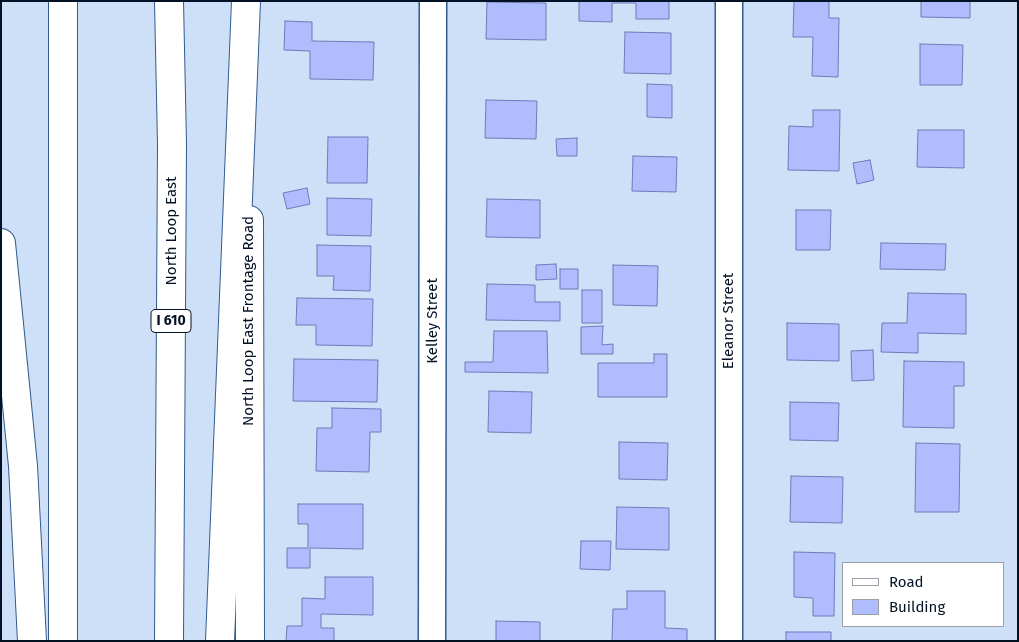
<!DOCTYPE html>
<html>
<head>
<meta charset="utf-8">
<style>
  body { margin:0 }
  #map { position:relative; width:1019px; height:642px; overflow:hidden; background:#cee0f7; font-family:"Fira Sans",sans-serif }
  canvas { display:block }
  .frame { position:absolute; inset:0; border:2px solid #031124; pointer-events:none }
  .legend { position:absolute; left:842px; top:562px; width:162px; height:65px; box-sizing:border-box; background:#fff; border:1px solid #9aa0a7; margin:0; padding:6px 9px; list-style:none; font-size:15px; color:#031124 }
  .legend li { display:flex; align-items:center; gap:10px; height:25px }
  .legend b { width:25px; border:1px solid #9aa0a7 }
</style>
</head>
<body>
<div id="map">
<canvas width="1019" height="642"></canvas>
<div class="frame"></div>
<ul class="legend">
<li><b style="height:6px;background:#fff"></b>Road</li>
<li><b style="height:14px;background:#afbdfe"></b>Building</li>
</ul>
</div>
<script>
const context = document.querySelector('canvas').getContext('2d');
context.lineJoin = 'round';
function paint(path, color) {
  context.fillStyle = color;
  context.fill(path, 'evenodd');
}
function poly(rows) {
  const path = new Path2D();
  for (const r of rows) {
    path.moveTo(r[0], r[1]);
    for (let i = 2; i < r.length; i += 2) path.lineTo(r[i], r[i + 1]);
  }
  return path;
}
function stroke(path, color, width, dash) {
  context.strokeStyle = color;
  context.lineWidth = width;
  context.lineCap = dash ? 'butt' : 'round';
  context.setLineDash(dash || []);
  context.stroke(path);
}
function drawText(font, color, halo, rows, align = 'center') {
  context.font = font + ' "Fira Sans",sans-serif';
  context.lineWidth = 4;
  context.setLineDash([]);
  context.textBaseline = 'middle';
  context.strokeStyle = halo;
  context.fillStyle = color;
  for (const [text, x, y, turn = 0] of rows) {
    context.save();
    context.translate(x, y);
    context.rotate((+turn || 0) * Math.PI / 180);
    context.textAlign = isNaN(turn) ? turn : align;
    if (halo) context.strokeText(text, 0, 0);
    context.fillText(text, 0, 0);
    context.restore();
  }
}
const building = poly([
  [579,1,669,1,669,19,636,19,636,3,612,3,612,22,579,21,579,1],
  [794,1,829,1,829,18,839,18,838,77,812,76,813,37,793,37,794,1],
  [921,1,970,1,970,18,921,17,921,1],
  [487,2,546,3,546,40,486,39,487,2],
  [285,21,312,22,312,41,374,42,373,80,310,79,310,51,284,50,285,21],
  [625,32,671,33,671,74,624,73,625,32],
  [920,44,963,45,962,85,920,85,920,44],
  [647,84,672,85,672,118,647,117,647,84],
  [486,100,537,101,536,139,485,138,486,100],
  [813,110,840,110,839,171,788,170,789,126,813,127,813,110],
  [918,130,964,130,964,168,917,167,918,130],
  [328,137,368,137,367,183,327,183,328,137],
  [577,138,577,156,557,156,556,139,577,138],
  [633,156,677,157,676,192,632,191,633,156],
  [870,160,874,180,857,184,853,163,870,160],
  [307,188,310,204,287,209,283,193,307,188],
  [327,198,372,199,371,236,327,235,327,198],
  [487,199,540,200,540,238,486,237,487,199],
  [796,210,831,210,830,250,796,250,796,210],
  [881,243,946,244,945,270,880,269,881,243],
  [317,245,371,246,370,291,333,290,334,276,317,276,317,245],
  [556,264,557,279,536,280,536,265,556,264],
  [613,265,658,266,657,306,613,305,613,265],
  [560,269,578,269,578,289,560,289,560,269],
  [487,284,535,285,535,302,560,302,560,321,486,320,487,284],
  [582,290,602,290,602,323,582,323,582,290],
  [908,293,966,294,966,334,918,333,918,353,881,352,882,323,907,323,908,293],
  [297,298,373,299,372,346,316,345,316,325,296,325,297,298],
  [787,323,839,324,839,361,787,360,787,323],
  [603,326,602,345,613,344,613,354,581,354,581,327,603,326],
  [494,331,547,331,548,373,465,372,465,362,493,362,494,331],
  [873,350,874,380,852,381,851,351,873,350],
  [654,354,667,354,667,397,598,397,598,363,654,363,654,354],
  [294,359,378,360,377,402,293,401,294,359],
  [904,361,964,362,964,386,954,386,954,428,903,427,904,361],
  [489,391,532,392,531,433,488,432,489,391],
  [790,402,839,403,838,441,790,440,790,402],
  [332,408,381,409,381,432,370,432,369,472,316,471,317,428,332,428,332,408],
  [619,442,668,443,667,480,619,479,619,442],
  [916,443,960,444,959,512,915,512,916,443],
  [791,476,843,477,842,523,790,522,791,476],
  [298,504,363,504,363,549,310,548,310,568,287,568,287,548,308,548,308,524,298,524,298,504],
  [617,507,669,508,669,550,616,549,617,507],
  [581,541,611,541,610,570,580,569,581,541],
  [794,552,835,553,834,616,813,616,813,598,794,597,794,552],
  [325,577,373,577,373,615,321,614,321,628,334,628,334,641,286,641,287,626,302,626,302,598,325,599,325,577],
  [627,591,665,591,665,628,687,629,687,641,612,641,613,609,627,609,627,591],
  [496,621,540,622,540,641,496,641,496,621],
  [786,632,831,632,831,641,786,641,786,632]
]);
paint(building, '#afbdfe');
stroke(building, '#6f7ab6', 1);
const minor = poly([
  [432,641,433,1],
  [729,641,729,1]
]);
const secondary = poly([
  [249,220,250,641]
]);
const motorway = poly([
  [63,1,63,641],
  [1,243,23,466,32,641],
  [169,641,172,145,169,1],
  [220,641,246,1]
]);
stroke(minor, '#335b8d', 29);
stroke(secondary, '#335b8d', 30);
stroke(motorway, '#335b8d', 30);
stroke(minor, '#fff', 26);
stroke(secondary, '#fff', 28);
stroke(motorway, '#fff', 28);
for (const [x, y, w] of [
  [171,321,40]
]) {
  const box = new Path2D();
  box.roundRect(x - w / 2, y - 11.5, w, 23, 4);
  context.fillStyle = '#fff';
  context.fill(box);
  stroke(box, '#031124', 1);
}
drawText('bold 14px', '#031124', null, [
  ["I 610",171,321]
]);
drawText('15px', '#031124', '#fff', [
  ["North Loop East",172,231,-90],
  ["North Loop East Frontage Road",249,321,-90],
  ["Kelley Street",433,321,-90],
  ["Eleanor Street",729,321,-90]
]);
</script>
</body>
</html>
